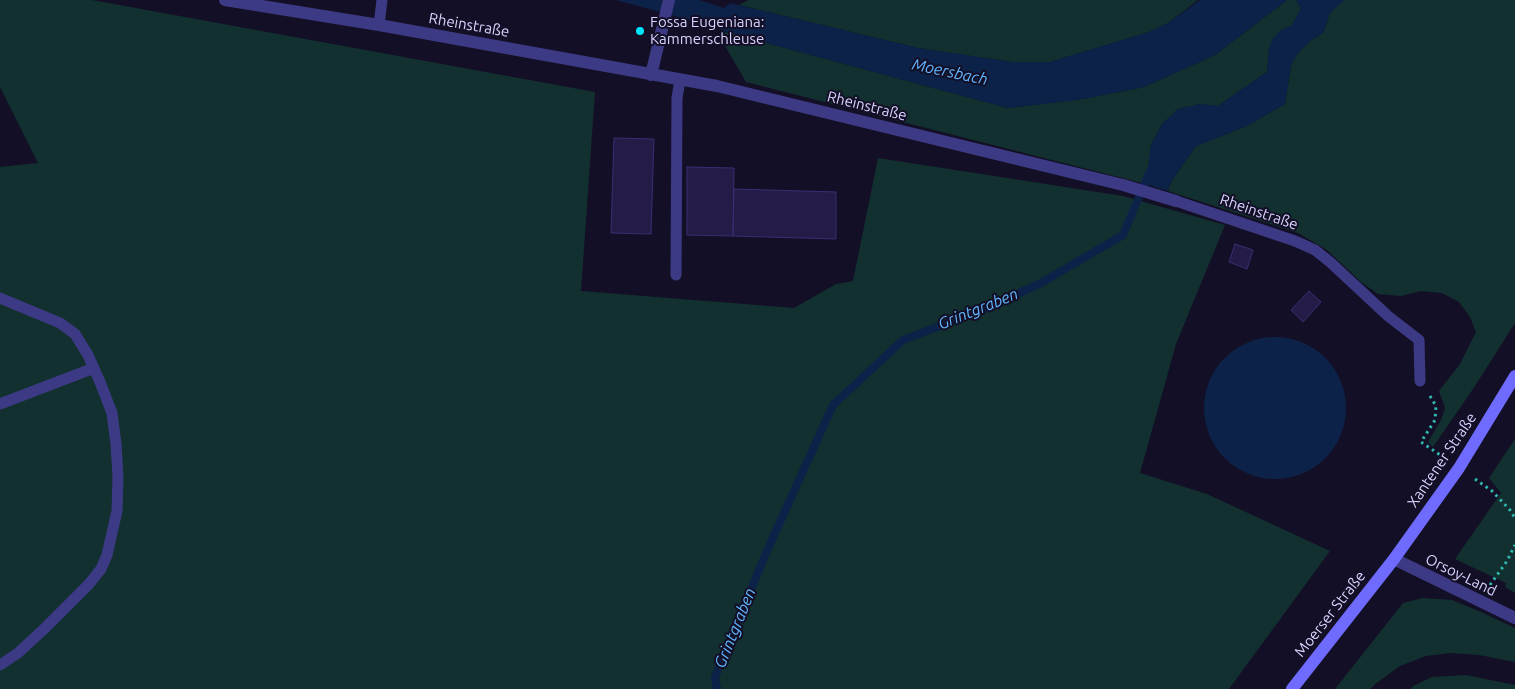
<!DOCTYPE html>
<html>
<head>
<meta charset="utf-8">
<style>
  body { margin:0 }
  canvas { display:block; background:#130f26 }
</style>
</head>
<body>
<canvas width="1515" height="689"></canvas>
<script>
const context = document.querySelector('canvas').getContext('2d');
context.lineJoin = 'round';
function paint(path, color) {
  context.fillStyle = color;
  context.fill(path, 'evenodd');
}
function poly(rows) {
  const path = new Path2D();
  for (const r of rows) {
    if (r.length === 3) {
      path.moveTo(r[0] + r[2], r[1]);
      path.arc(r[0], r[1], r[2], 0, 2 * Math.PI);
      continue;
    }
    path.moveTo(r[0], r[1]);
    for (let i = 2; i < r.length; i += 2) path.lineTo(r[i], r[i + 1]);
  }
  return path;
}
function stroke(path, color, width, dash) {
  context.strokeStyle = color;
  context.lineWidth = width;
  context.lineCap = dash ? 'butt' : 'round';
  context.setLineDash(dash || []);
  context.stroke(path);
}
function drawText(font, color, halo, rows, align = 'center') {
  context.font = font + ' Ubuntu,sans-serif';
  context.lineWidth = 4;
  context.setLineDash([]);
  context.textBaseline = 'middle';
  context.strokeStyle = halo;
  context.fillStyle = color;
  for (const [text, x, y, turn = 0] of rows) {
    context.save();
    context.translate(x, y);
    context.rotate((+turn || 0) * Math.PI / 180);
    context.textAlign = isNaN(turn) ? turn : align;
    if (halo) context.strokeText(text, 0, 0);
    context.fillText(text, 0, 0);
    context.restore();
  }
}
paint(poly([
  [0,0,92,0,595,92,581,291,794,308,836,284,853,281,878,158,1123,196,1225,225,1176,344,1140,473,1207,494,1330,551,1229,689,0,689,0,167,38,163,0,87],
  [748,0,1198,0,1168,23,1149,32,1050,62,1012,62,918,48,739,5],
  [1287,0,1296,0,1301,8,1292,25,1280,31,1269,49,1267,72,1218,106,1201,104,1178,109,1162,124,1151,145,1146,184,746,82,720,37,722,31,1008,108,1077,100,1144,87,1215,55],
  [1344,0,1515,0,1515,323,1473,389,1433,447,1428,442,1441,420,1445,408,1439,391,1460,364,1476,332,1470,317,1459,302,1442,293,1421,291,1401,296,1378,294,1361,282,1327,250,1298,233,1168,191,1171,182,1196,146,1247,126,1285,104,1291,65,1298,53,1310,41,1323,33,1330,13],
  [1515,439,1515,593,1505,587,1506,583,1455,559,1501,493,1489,478],
  [1423,598,1452,600,1481,612,1515,628,1515,662,1479,655,1451,653,1426,656,1400,666,1378,682,1370,689,1335,689,1403,603],
  [1466,675,1515,685,1515,689,1410,689,1415,685,1432,677]
]), '#12302f');
paint(poly([
  [616,0,699,0,724,8,730,3,918,48,1012,62,1050,62,1149,32,1168,23,1200,0,1287,0,1215,55,1144,87,1077,100,1008,108,722,31,718,25,686,19],
  [1296,0,1344,0,1330,13,1323,33,1310,41,1298,53,1291,65,1285,104,1247,126,1196,146,1171,182,1168,191,1146,184,1151,145,1162,124,1178,109,1201,104,1218,106,1267,72,1269,49,1272,40,1280,31,1292,25,1301,8],
  [1275,408,71]
]), '#0c2248');
stroke(poly([
  [717,689,715,677,766,553,833,405,903,340,987,308,1041,283,1123,235,1150,171]
]), '#0c2248', 8);
const building = poly([
  [614,138,654,139,651,234,611,233,614,138],
  [687,167,734,168,733,236,687,235,687,167],
  [734,189,836,192,836,239,733,236,734,189],
  [1235,244,1253,250,1247,269,1229,262,1235,244],
  [1309,291,1321,302,1303,322,1291,310,1309,291]
]);
paint(building, '#241b47');
stroke(building, '#3b2d73', 1);
stroke(poly([
  [1430,396,1436,406,1435,420,1421,442,1443,457],
  [1475,479,1492,491,1510,510,1515,518],
  [1490,585,1507,561,1515,545]
]), '#2fb8b0', 3, [2.5, 4]);
stroke(poly([
  [379,25,382,0],
  [1176,201,1295,241,1315,250,1330,262,1388,316,1419,340,1420,381],
  [676,275,677,98,680,80],
  [0,298,60,323,75,334,88,355,100,382,112,413,116,444,118,477,117,511,107,555,101,569,89,584,44,629,18,653,0,665],
  [0,404,94,368]
]), '#3d3a85', 11);
stroke(poly([
  [225,0,379,25,717,86,1123,185,1176,201],
  [651,75,669,0],
  [1394,559,1515,618]
]), '#3d3a85', 12);
stroke(poly([
  [1292,689,1394,559,1459,468,1515,376]
]), '#6f6bff', 12);
for (const [x, y, r, color] of [
  [640,31,5,"#00e5ff"]
]) {
  const dot = new Path2D();
  dot.arc(x, y, r, 0, 2 * Math.PI);
  context.fillStyle = color;
  context.fill(dot);
  stroke(dot, '#130f26', 2);
}
drawText('15px', '#d9d4ff', '#130f26', [
  ["Fossa Eugeniana:",650,22],
  ["Kammerschleuse",650,39]
], 'left');
drawText('15px', '#d9d4ff', '#130f26', [
  ["Rheinstraße",469,25,10],
  ["Rheinstraße",867,106,14],
  ["Rheinstraße",1259,212,19],
  ["Xantener Straße",1442,460,-56],
  ["Orsoy-Land",1461,575,26],
  ["Moerser Straße",1330,614,-52]
]);
drawText('italic 16px', '#62b6ff', '#130f26', [
  ["Moersbach",950,72,12],
  ["Grintgraben",978,309,-22],
  ["Grintgraben",735,628,-68]
]);
</script>
</body>
</html>
